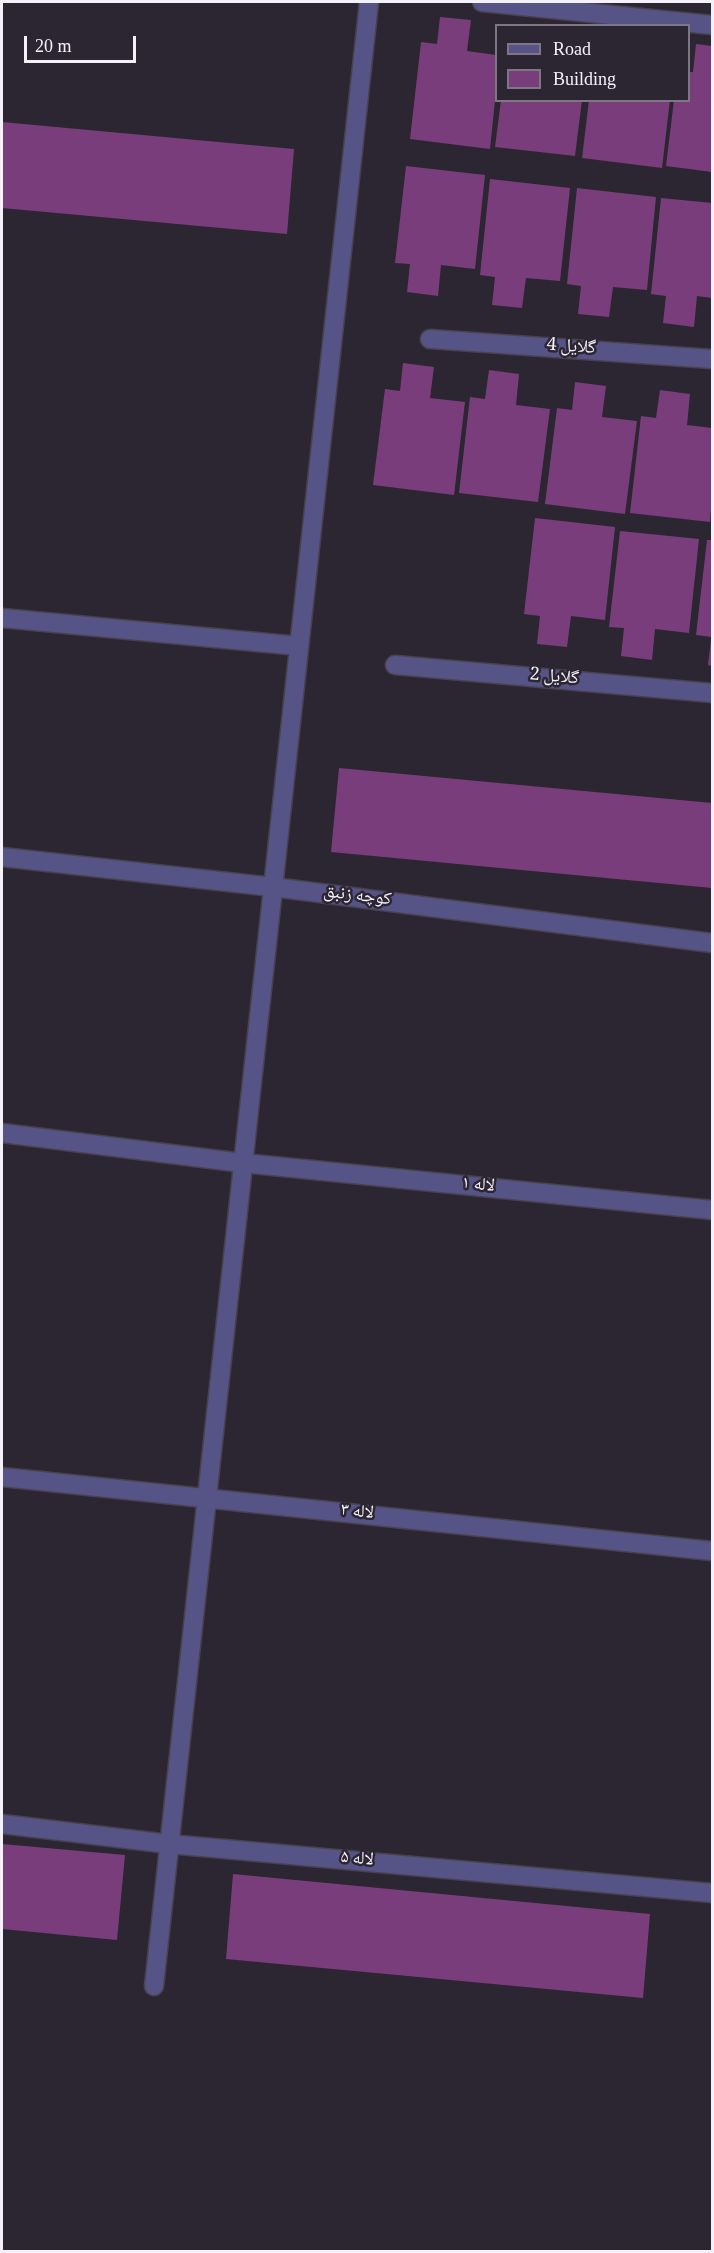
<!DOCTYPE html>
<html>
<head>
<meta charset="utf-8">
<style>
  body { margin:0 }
  #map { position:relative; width:714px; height:2253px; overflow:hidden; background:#2c2633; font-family:Georgia,serif }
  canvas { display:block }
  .frame { position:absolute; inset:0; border:3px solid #f5f1fa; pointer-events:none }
  .legend { position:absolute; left:495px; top:24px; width:195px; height:78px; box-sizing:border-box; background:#2c2633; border:2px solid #7c7783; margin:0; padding:8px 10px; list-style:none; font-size:18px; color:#f5f1fa }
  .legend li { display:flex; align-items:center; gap:12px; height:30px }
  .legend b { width:30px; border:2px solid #7c7783 }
  .scale { position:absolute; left:24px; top:36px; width:112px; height:27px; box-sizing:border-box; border:3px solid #f5f1fa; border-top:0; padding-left:8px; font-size:18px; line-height:21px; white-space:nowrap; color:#f5f1fa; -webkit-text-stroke:4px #2c2633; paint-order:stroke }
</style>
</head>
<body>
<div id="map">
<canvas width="714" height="2253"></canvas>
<div class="frame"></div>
<ul class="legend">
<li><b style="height:8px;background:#565486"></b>Road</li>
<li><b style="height:16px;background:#793d7b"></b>Building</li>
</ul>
<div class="scale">20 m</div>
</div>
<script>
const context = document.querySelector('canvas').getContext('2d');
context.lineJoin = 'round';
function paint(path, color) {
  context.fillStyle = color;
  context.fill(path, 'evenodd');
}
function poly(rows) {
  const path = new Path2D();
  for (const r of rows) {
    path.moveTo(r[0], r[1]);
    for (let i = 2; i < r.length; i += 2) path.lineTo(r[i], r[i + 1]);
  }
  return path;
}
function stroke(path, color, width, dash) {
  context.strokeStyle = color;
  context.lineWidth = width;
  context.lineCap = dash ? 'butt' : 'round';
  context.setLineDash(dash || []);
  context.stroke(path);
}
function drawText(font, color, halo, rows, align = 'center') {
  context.font = font + ' Georgia,"Noto Naskh Arabic",serif';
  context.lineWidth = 5;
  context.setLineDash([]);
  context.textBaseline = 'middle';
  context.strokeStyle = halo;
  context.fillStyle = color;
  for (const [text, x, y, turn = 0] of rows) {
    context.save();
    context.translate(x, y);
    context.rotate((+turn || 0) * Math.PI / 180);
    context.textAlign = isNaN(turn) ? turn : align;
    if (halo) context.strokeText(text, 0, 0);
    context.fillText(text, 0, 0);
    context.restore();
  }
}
paint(poly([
  [440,17,471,20,467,51,496,55,496,91,490,149,410,139,421,42,437,44],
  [696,44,712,46,712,172,666,166,674,100,688,100,688,72,693,72],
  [501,100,582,100,575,156,495,147],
  [589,100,670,100,662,168,582,158],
  [2,122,294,149,287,234,2,208],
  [406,166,485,175,475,269,441,265,438,296,407,292,410,264,395,263],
  [490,179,570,188,560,281,526,278,522,308,492,305,495,277,480,275],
  [577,188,656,197,647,290,613,287,609,317,578,314,581,286,567,284],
  [661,198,712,203,712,298,697,296,694,327,663,323,666,296,651,294],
  [403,363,434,367,430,398,465,402,454,495,373,485,385,389,400,391],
  [489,370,519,374,516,405,550,409,538,502,459,493,470,397,485,399],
  [575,382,606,386,602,417,637,421,625,514,545,504,557,408,572,410],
  [660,390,690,394,687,425,712,428,712,497,710,522,630,513,641,416,656,418],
  [535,518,615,527,605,620,571,616,567,647,537,644,540,616,524,614],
  [620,531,699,539,689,633,655,629,652,660,621,656,624,628,609,627],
  [707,540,712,540,712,637,696,635],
  [711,640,712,640,712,666,708,665],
  [339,768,712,803,712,888,331,852],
  [2,1844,125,1855,117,1940,2,1929],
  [233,1874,650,1914,643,1998,226,1959]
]), '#793d7b');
const minor = poly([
  [482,2,712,25],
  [430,339,712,359],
  [2,618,299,646],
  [395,665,712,693],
  [2,857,273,887,712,943],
  [2,1133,243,1163,712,1210],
  [2,1477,712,1551],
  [2,1824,169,1844,712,1893],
  [154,1986,369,2]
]);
stroke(minor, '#48424f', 21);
stroke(minor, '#565486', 18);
drawText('18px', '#f5f1fa', '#2c2633', [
  ["گلایل 4",571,349,4],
  ["گلایل 2",554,679,5],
  ["کوچه زنبق",357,898,7],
  ["لاله ۱",478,1187,6],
  ["لاله ۳",357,1514,6],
  ["لاله ۵",357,1861,5]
]);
</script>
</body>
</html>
